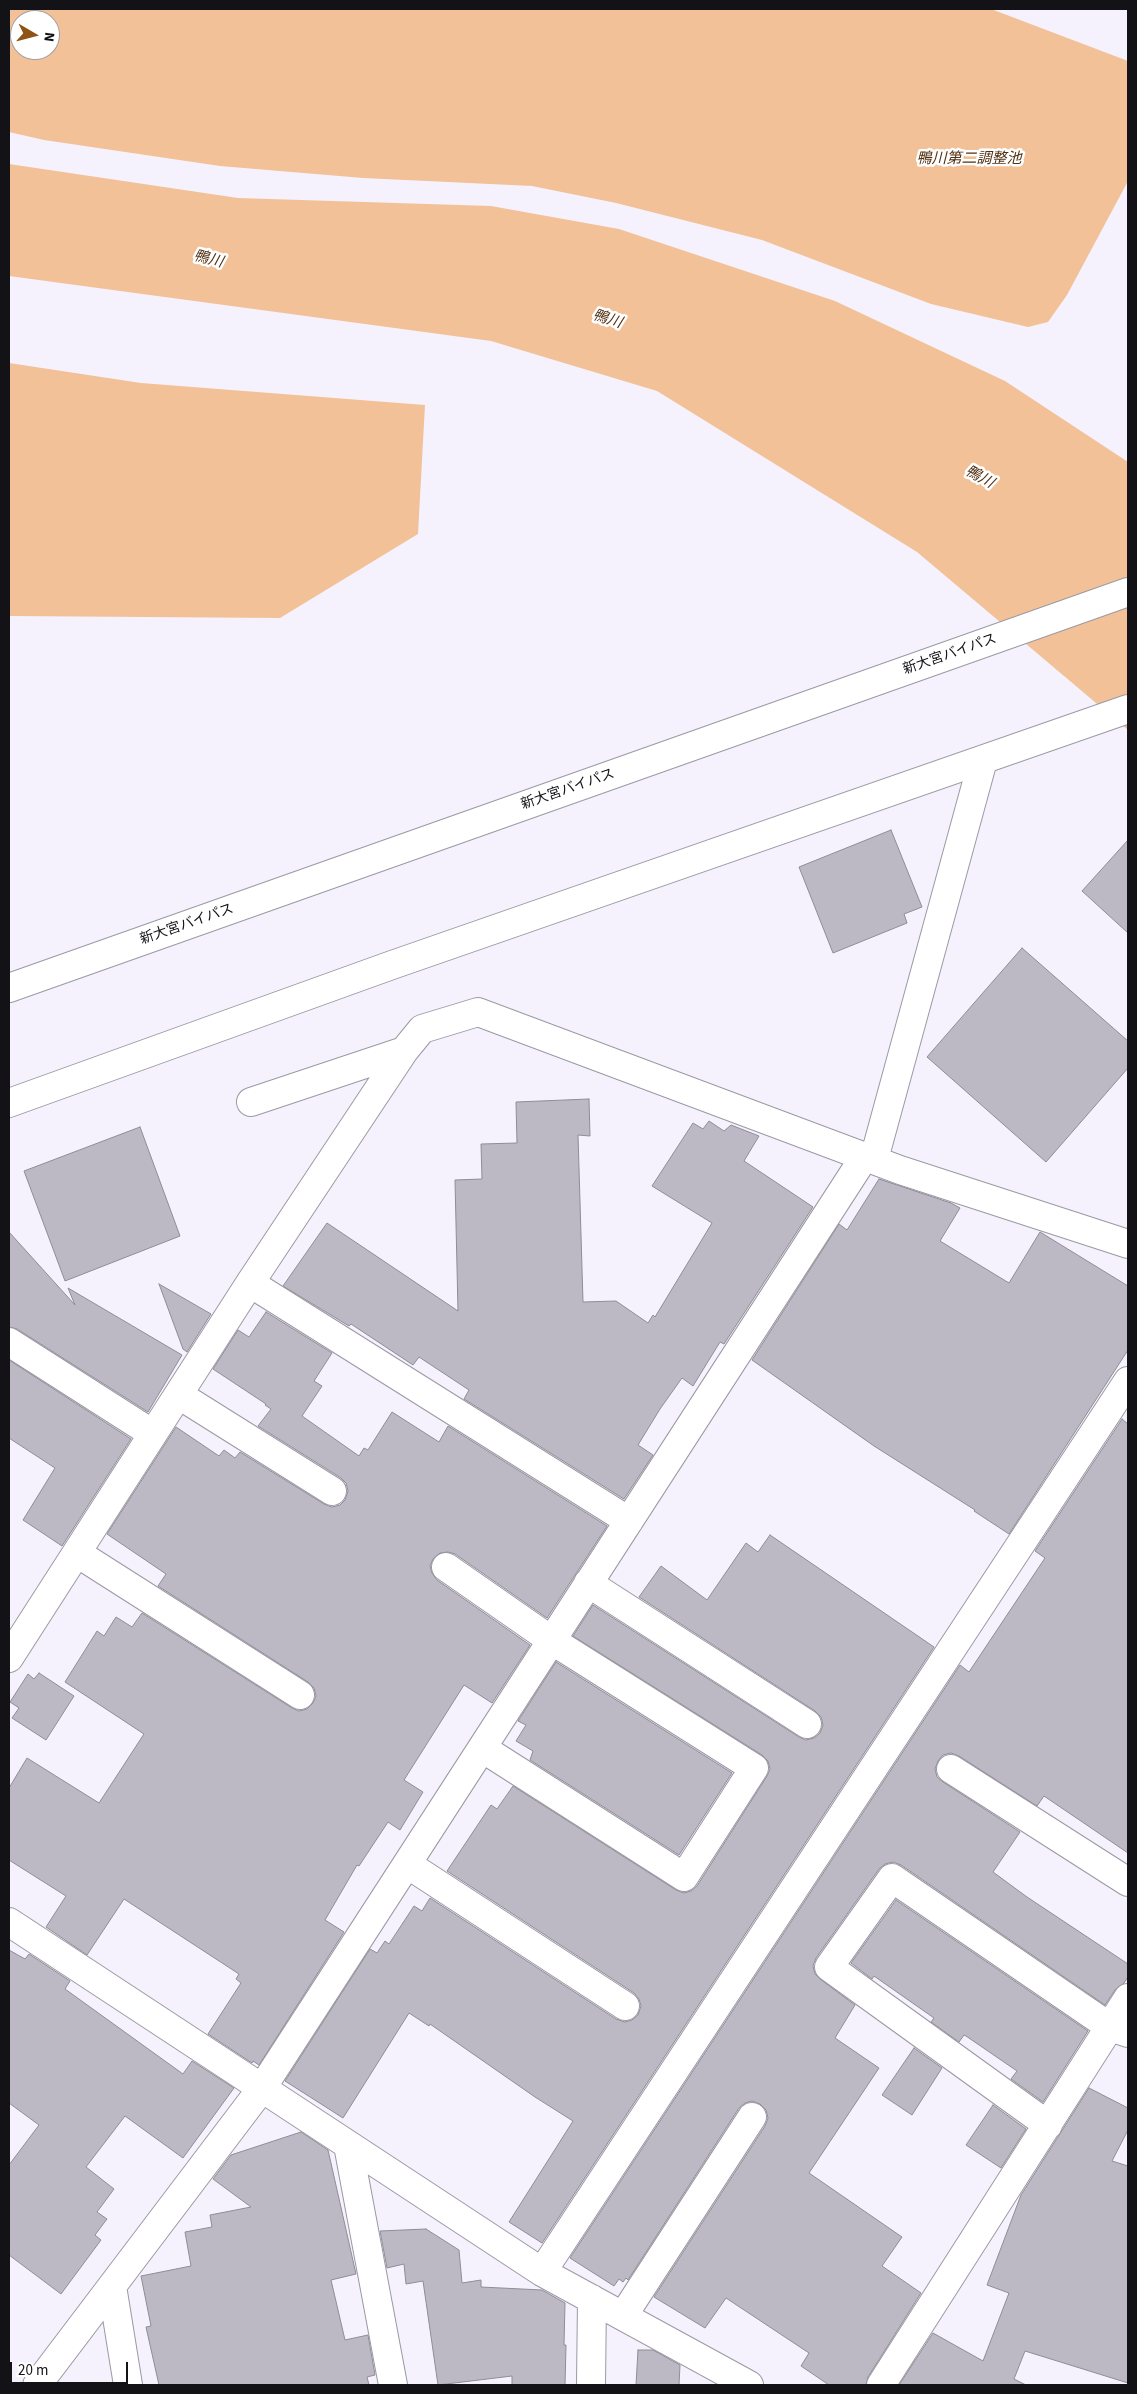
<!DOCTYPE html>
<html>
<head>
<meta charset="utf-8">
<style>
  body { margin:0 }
  #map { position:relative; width:1137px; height:2394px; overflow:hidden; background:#f5f2fe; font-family:"Source Sans 3",sans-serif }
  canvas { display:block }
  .frame { position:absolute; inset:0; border:10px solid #131216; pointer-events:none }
  .north { position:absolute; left:10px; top:10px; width:50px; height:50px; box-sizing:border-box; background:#fff; border:1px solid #a1a0a2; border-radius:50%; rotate:98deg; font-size:14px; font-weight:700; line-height:20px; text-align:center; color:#131216 }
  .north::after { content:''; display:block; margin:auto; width:18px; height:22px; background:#905315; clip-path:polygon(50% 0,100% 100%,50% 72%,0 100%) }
  .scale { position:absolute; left:10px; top:2362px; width:118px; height:22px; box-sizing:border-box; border:2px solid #131216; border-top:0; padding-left:6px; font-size:15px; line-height:18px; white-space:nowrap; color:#131216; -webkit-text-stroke:4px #fff; paint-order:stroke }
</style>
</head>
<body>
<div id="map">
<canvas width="1137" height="2394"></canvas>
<div class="frame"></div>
<div class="north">N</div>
<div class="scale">20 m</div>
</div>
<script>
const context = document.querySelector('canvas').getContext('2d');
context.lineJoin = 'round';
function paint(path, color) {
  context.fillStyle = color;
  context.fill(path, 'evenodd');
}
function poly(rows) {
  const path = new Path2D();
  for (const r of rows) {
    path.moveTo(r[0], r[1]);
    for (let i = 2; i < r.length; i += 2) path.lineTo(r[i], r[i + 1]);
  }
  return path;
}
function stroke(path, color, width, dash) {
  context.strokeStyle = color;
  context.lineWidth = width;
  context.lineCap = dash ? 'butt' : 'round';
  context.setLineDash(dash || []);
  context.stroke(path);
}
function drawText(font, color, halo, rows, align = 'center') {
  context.font = font + ' "Source Sans 3","Noto Sans JP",sans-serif';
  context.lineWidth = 5;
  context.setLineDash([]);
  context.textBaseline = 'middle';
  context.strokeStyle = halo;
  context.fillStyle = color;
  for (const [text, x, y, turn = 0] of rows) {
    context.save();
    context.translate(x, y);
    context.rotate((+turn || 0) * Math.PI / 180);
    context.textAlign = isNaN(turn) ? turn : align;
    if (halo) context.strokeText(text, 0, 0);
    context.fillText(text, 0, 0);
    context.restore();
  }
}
paint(poly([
  [9,9,991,9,1128,61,1128,181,1067,295,1048,322,1028,327,931,304,762,240,616,203,532,186,363,178,220,166,44,140,9,132],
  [20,20,50,20,50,50,20,50],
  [9,164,238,198,491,206,619,229,835,301,1005,381,1128,462,1128,730,917,552,657,391,491,341,9,276],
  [9,363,141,383,425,405,418,534,280,618,9,616]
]), '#f3c198');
const building = poly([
  [891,830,922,907,904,914,907,923,833,953,799,867,891,830],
  [1128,840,1128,933,1082,891,1128,840],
  [1022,948,1128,1041,1128,1068,1046,1162,927,1057,1022,948],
  [589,1099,590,1136,578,1135,583,1302,616,1301,648,1323,653,1315,655,1317,712,1223,652,1186,693,1123,703,1129,709,1121,724,1131,731,1125,759,1136,744,1161,813,1207,724,1344,720,1342,693,1386,682,1378,660,1409,638,1445,653,1455,624,1499,464,1399,469,1390,419,1357,413,1365,351,1324,349,1326,283,1286,327,1223,458,1311,455,1180,482,1179,481,1144,517,1143,516,1102,589,1099],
  [140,1127,180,1236,65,1281,24,1171,140,1127],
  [879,1179,951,1203,960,1208,940,1241,1009,1283,1040,1232,1128,1286,1128,1350,1009,1534,974,1511,975,1510,874,1446,752,1360,839,1224,847,1230,879,1179],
  [9,1232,75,1305,68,1288,182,1355,148,1412,17,1329,9,1327,9,1232],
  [159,1284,211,1314,187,1352,183,1349,159,1284],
  [266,1312,332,1353,314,1381,322,1386,302,1416,359,1456,364,1448,368,1450,392,1412,439,1442,448,1426,607,1526,547,1618,455,1554,448,1552,440,1553,433,1559,430,1566,432,1573,437,1580,530,1645,492,1703,464,1685,404,1780,423,1792,400,1830,388,1822,359,1866,357,1865,325,1920,344,1932,259,2065,253,2061,252,2063,208,2034,241,1983,236,1979,239,1974,124,1899,87,1955,46,1927,66,1896,9,1860,9,1788,27,1758,99,1803,144,1734,65,1682,97,1631,104,1636,116,1617,132,1627,142,1613,292,1708,299,1711,307,1709,313,1703,316,1696,314,1688,308,1682,158,1586,166,1574,107,1534,176,1427,219,1456,224,1450,235,1458,240,1452,324,1504,332,1507,340,1505,345,1500,348,1491,346,1483,341,1478,258,1426,271,1409,265,1405,266,1404,213,1369,238,1330,249,1337,266,1312],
  [9,1360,131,1439,62,1546,23,1520,55,1468,9,1438,9,1360],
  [1122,1419,1128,1424,1128,1853,1044,1796,1037,1806,959,1756,951,1753,943,1755,938,1761,935,1769,937,1777,943,1782,1020,1832,993,1872,1027,1897,1128,1964,1128,1977,1124,1983,1115,1990,1105,2005,901,1865,893,1862,885,1864,879,1869,816,1958,813,1966,815,1974,820,1979,855,2005,835,2038,879,2068,809,2173,902,2237,882,2266,921,2293,868,2377,866,2385,829,2385,801,2366,809,2353,726,2298,705,2328,654,2297,765,2126,768,2118,766,2110,760,2104,752,2101,745,2103,739,2108,628,2280,626,2278,623,2282,619,2279,614,2286,570,2258,960,1665,969,1672,1045,1558,1035,1551,1122,1419],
  [770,1535,934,1647,542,2243,509,2222,573,2121,535,2097,430,2024,429,2026,409,2013,343,2118,285,2081,370,1949,377,1953,385,1941,389,1944,414,1906,422,1911,430,1898,616,2019,625,2022,632,2020,638,2015,641,2006,639,1999,634,1993,447,1871,491,1805,497,1809,513,1786,676,1890,684,1893,691,1891,697,1886,767,1776,770,1769,768,1761,762,1755,573,1636,593,1605,799,1737,806,1740,814,1738,820,1733,823,1725,821,1717,815,1711,639,1597,661,1566,707,1600,746,1543,758,1552,770,1535],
  [556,1662,732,1773,679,1855,530,1760,533,1751,516,1741,526,1725,518,1721,556,1662],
  [39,1673,74,1696,46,1740,12,1718,19,1708,10,1702,28,1674,34,1679,39,1673],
  [896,1900,1088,2031,1043,2102,1011,2079,1017,2071,966,2036,964,2035,959,2042,931,2022,934,2018,874,1976,872,1979,851,1963,896,1900],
  [9,1950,25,1959,29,1954,70,1981,65,1989,183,2074,192,2061,234,2088,183,2158,125,2116,86,2167,114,2189,97,2212,107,2219,95,2235,101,2240,61,2294,9,2255,9,2165,39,2125,9,2103,9,1950],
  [914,2048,942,2068,912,2115,882,2095,914,2048],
  [1089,2088,1128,2108,1128,2130,1112,2161,1128,2166,1128,2383,1025,2351,1014,2379,1026,2385,899,2385,933,2333,983,2361,1009,2293,987,2285,1021,2195,1089,2088],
  [993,2105,1026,2129,1001,2168,966,2145,993,2105],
  [301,2132,328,2150,356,2274,331,2280,345,2340,368,2335,375,2375,367,2377,369,2385,159,2385,146,2327,151,2326,141,2276,191,2266,185,2232,212,2227,210,2215,251,2207,213,2179,231,2155,301,2132],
  [426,2229,459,2250,462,2283,481,2280,481,2287,542,2290,565,2303,564,2345,566,2345,565,2385,512,2385,512,2376,438,2385,423,2281,406,2284,404,2264,387,2268,380,2231,426,2229],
  [638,2350,653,2350,680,2365,679,2385,636,2385,638,2350]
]);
paint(building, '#bcb9c4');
stroke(building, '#8e8c96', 1);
const minor = poly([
  [251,1102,404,1051],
  [874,1159,983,760],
  [250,1283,629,1521],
  [9,1342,153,1434],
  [179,1395,332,1491],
  [77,1553,300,1695],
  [446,1567,551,1640,754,1768,684,1877,482,1748],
  [588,1583,807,1724],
  [9,1658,250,1283,404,1051,422,1029,478,1012,900,1170,1128,1244],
  [951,1769,1128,1882],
  [407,1864,625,2006],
  [9,1922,542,2272,749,2385],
  [1048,2125,829,1967,892,1878,1110,2027,1128,2033],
  [348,2145,393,2385],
  [542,2272,1128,1381],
  [112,2286,128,2385],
  [623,2316,752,2117],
  [37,2385,262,2088,865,1156],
  [591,2385,592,2299],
  [881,2385,1128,1998]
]);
const highway = poly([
  [9,988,1128,592],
  [9,1103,392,965,1128,709]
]);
stroke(minor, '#9b99a3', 30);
stroke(highway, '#9b99a3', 30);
stroke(minor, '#fff', 28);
stroke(highway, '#fff', 28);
drawText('14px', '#131216', '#fff', [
  ["新大宮バイパス",950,655,-19],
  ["新大宮バイパス",568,790,-19],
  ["新大宮バイパス",187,925,-19]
]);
drawText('italic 15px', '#533213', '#fff', [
  ["鴨川第二調整池",969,160],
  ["鴨川",208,260,14],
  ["鴨川",607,320,18],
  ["鴨川",979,478,29]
]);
</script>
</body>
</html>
